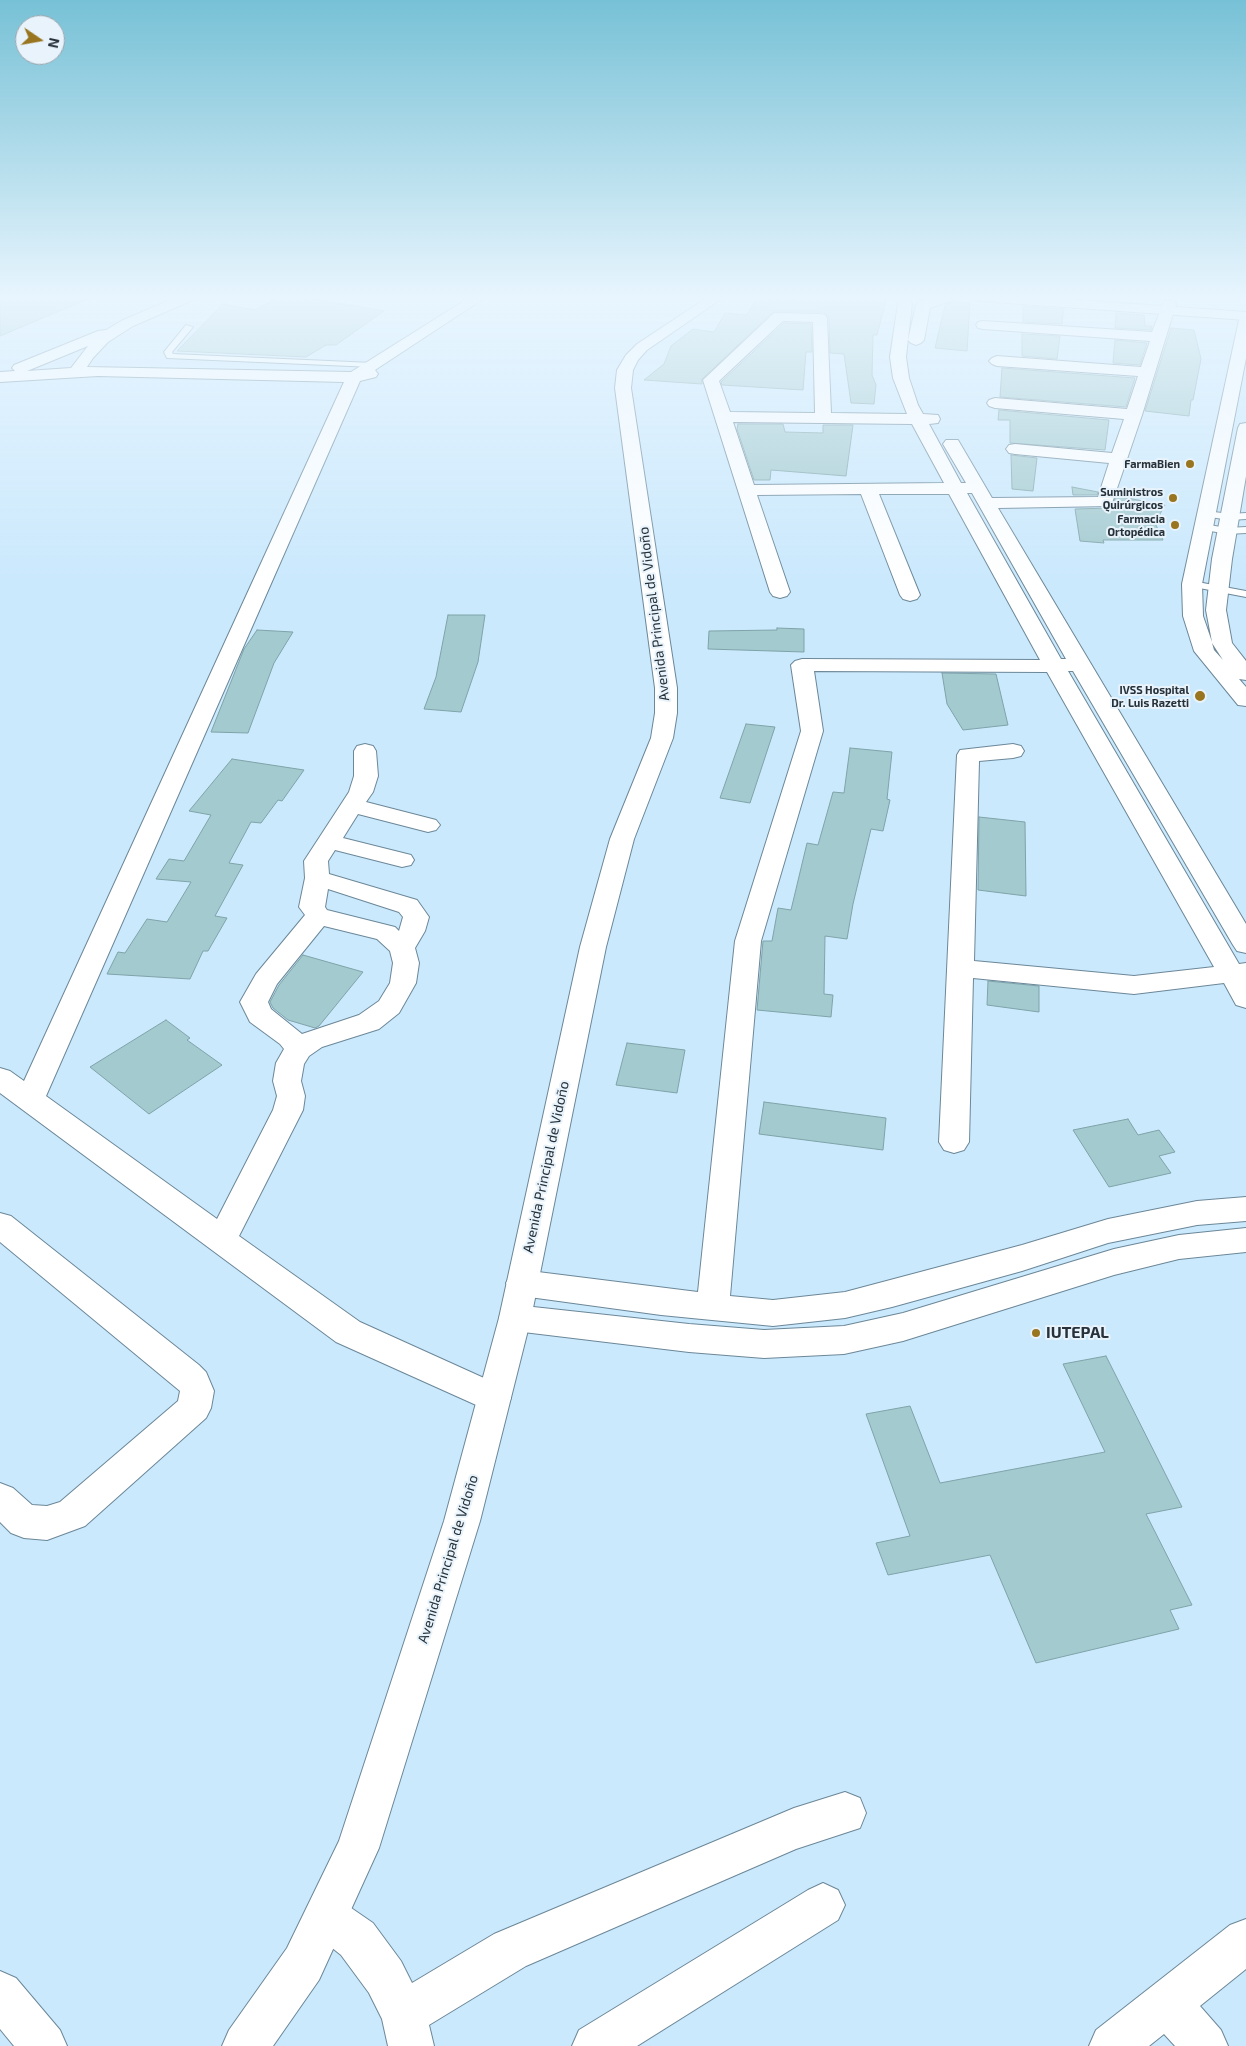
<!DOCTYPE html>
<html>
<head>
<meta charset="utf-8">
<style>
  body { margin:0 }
  #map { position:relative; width:1246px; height:2046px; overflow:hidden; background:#cbe9fd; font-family:"Exo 2",sans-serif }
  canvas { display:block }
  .north { position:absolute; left:15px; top:15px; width:50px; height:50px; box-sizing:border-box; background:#e8f3fb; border:1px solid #9aa5ad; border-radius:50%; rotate:102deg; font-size:14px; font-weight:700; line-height:20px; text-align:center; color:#263139 }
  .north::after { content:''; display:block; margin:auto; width:18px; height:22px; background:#98751e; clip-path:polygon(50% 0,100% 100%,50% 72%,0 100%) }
</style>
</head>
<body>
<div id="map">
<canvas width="1246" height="2046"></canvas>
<div class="north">N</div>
</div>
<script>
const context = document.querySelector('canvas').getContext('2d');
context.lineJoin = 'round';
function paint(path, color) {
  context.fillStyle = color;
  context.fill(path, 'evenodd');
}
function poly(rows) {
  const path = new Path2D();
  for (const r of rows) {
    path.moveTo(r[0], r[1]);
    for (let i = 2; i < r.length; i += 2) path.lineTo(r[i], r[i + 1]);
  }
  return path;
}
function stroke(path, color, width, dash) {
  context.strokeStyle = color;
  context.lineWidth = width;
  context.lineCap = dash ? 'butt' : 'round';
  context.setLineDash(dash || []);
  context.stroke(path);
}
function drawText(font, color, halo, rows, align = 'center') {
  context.font = font + ' "Exo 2",sans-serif';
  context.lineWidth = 4;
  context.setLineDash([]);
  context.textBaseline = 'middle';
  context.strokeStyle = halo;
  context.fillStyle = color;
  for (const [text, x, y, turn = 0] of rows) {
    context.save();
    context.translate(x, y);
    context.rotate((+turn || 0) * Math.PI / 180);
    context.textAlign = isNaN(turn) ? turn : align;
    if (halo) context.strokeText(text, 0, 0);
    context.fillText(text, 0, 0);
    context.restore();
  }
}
const building = poly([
  [0,297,93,297,0,336,0,297],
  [278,297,304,297,384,311,336,345,326,345,306,357,177,351,223,304,255,310,278,297],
  [757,297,796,299,797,297,887,297,877,335,873,335,872,375,876,385,874,404,851,403,844,354,830,353,829,318,825,313,820,312,773,312,702,379,702,384,644,380,664,364,671,346,693,329,714,332,725,313,747,315,757,297],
  [954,301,970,303,967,351,935,348,945,305,954,301],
  [1023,306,1064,309,1062,324,1023,322,1023,306],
  [1116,313,1144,315,1145,326,1152,326,1151,330,1115,328,1116,313],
  [784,323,811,324,812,352,806,352,803,390,722,385,721,382,784,323],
  [1171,328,1194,330,1201,359,1193,400,1191,400,1189,416,1145,411,1171,328],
  [1022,334,1060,336,1057,359,1022,356,1022,334],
  [1115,340,1147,343,1140,365,1113,363,1115,340],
  [1002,368,1135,378,1126,407,1000,397,1002,368],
  [999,410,1109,420,1105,450,1010,443,1010,420,998,420,999,410],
  [738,424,783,424,785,432,823,433,823,425,853,425,846,476,771,470,770,480,754,480,737,429,738,424],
  [1011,455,1037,458,1033,491,1012,489,1011,455],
  [1072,487,1098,492,1097,495,1073,495,1072,487],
  [1116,496,1165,505,1155,523,1163,540,1103,540,1104,543,1080,541,1075,509,1111,508,1116,496],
  [448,615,485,615,478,662,461,712,424,709,436,677,448,615],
  [777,628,804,629,804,652,708,649,709,631,777,630,777,628],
  [257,630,293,632,274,663,248,733,211,732,244,649,257,630],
  [942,673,996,674,1008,725,963,730,947,704,942,673],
  [746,724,775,727,750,803,720,798,746,724],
  [850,748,892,752,887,799,890,800,883,831,871,829,853,904,847,939,825,936,824,994,833,995,831,1017,757,1010,763,941,772,941,778,908,791,910,807,843,818,845,833,792,844,793,850,748],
  [232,759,304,770,282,801,278,800,261,823,251,822,229,863,243,865,215,916,227,918,208,951,203,951,190,979,107,974,118,952,125,953,147,919,167,922,191,882,156,879,169,859,184,861,211,815,189,811,232,759],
  [979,817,1025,822,1026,896,978,890,979,817],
  [303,955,363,972,319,1026,315,1028,288,1020,273,1008,270,1002,279,985,303,955],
  [988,981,1039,986,1039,1012,987,1005,988,981],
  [166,1020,190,1038,187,1040,222,1065,149,1114,90,1067,166,1020],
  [627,1043,685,1050,677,1093,616,1085,627,1043],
  [764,1102,886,1118,883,1150,759,1134,764,1102],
  [1128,1119,1138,1135,1159,1130,1175,1152,1159,1156,1171,1173,1109,1187,1073,1130,1128,1119],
  [1106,1356,1182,1507,1146,1514,1192,1605,1170,1610,1179,1629,1036,1663,990,1555,888,1575,876,1543,910,1536,866,1414,910,1406,940,1483,1105,1452,1063,1364,1106,1356]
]);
paint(building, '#a3cacf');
stroke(building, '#7ea3a8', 1);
const service = poly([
  [186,325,193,327,172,352,173,354,373,363,377,365,373,367,167,358,164,352,186,325],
  [1206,511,1230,514,1246,513,1246,519,1230,520,1203,516,1201,514,1206,511],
  [1203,524,1227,528,1246,527,1246,533,1227,534,1200,529,1198,527,1203,524],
  [1192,581,1246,591,1246,597,1189,586,1187,584,1192,581]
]);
const minor = poly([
  [177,297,195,297,193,300,133,326,108,342,93,358,87,367,351,372,470,297,486,297,375,370,378,374,376,377,360,381,46,1096,217,1219,273,1110,277,1096,273,1081,276,1063,284,1049,280,1044,250,1022,240,1002,256,974,305,915,299,907,305,878,304,861,349,792,354,776,354,751,357,746,365,744,373,746,376,751,378,776,373,792,366,802,436,820,440,825,436,830,428,832,358,814,343,838,411,855,414,860,411,865,402,867,335,850,328,861,329,874,417,900,429,917,425,931,415,948,419,963,416,983,399,1013,379,1029,322,1047,309,1056,304,1064,301,1081,305,1096,303,1110,239,1236,360,1322,506,1388,511,1398,506,1408,494,1413,336,1342,0,1093,0,1068,10,1071,24,1081,344,382,98,376,0,382,0,372,15,371,12,368,14,365,98,331,106,330,123,320,177,297],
  [88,346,71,368,27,371,88,346],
  [328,889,399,912,403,917,399,931,395,927,327,910,325,907,328,889],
  [324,926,377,939,390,951,393,963,390,983,379,1001,359,1015,302,1034,271,1009,268,1002,277,984,324,926],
  [893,297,907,297,912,303,906,357,909,378,918,405,923,414,938,415,940,419,938,423,929,424,961,483,966,483,943,444,946,440,958,440,992,498,1098,497,1109,463,1015,454,1009,453,1006,449,1009,445,1015,444,1112,453,1124,419,995,408,989,406,987,403,989,400,995,398,1127,409,1138,376,997,366,992,364,989,361,992,358,997,356,1141,367,1150,341,983,329,978,328,976,325,978,322,983,321,1152,332,1164,301,1169,300,1174,301,1176,304,1142,415,1111,506,998,508,1246,924,1246,953,1237,951,1233,945,1073,671,1068,671,1239,964,1246,963,1246,1008,1236,1005,1224,983,1134,994,973,978,969,1142,964,1150,954,1153,944,1150,939,1142,957,755,960,750,1013,744,1021,746,1024,751,1021,756,1013,758,979,761,974,961,1134,976,1214,967,1047,672,814,671,823,731,761,941,730,1296,773,1300,845,1292,1022,1245,1108,1219,1197,1201,1246,1197,1246,1221,1197,1225,1108,1243,1022,1271,892,1307,845,1318,773,1326,661,1315,522,1296,511,1292,506,1283,511,1274,522,1270,698,1292,735,941,801,731,791,665,795,661,802,659,1040,660,949,494,879,494,920,595,917,599,910,601,903,599,900,595,861,494,757,495,790,592,787,596,780,598,773,596,770,592,703,380,774,313,820,314,825,315,827,318,831,413,907,414,893,378,890,357,898,303,893,297],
  [783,321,813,322,815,413,730,412,719,381,783,321],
  [733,422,912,424,944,483,754,485,733,422],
  [967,493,972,493,1066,659,1061,659,967,493],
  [934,297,955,297,953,300,930,308,924,340,921,343,916,345,911,343,908,340,916,305,918,302,934,297],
  [1246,316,1246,358,1202,584,1203,616,1212,642,1206,610,1212,559,1238,428,1240,424,1246,423,1246,476,1232,559,1226,610,1232,643,1246,661,1246,680,1239,679,1246,687,1246,706,1238,705,1194,651,1183,616,1182,584,1239,320,1241,317,1246,316],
  [1212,643,1223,660,1214,650,1212,643],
  [0,1213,11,1216,199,1365,206,1372,214,1391,211,1408,206,1418,85,1526,47,1540,24,1538,11,1533,0,1522,0,1483,13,1488,32,1505,47,1506,60,1502,178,1401,180,1391,0,1242,0,1213],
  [1246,1228,1246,1252,1179,1259,1114,1275,903,1341,844,1354,764,1358,689,1352,515,1331,503,1327,499,1318,503,1309,515,1305,689,1324,764,1330,844,1326,903,1313,1114,1249,1179,1235,1246,1228],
  [845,1792,860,1798,866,1813,860,1828,796,1849,526,1966,429,2025,434,2046,388,2046,382,2019,369,1993,341,1955,311,1931,304,1916,311,1901,326,1894,341,1901,373,1923,401,1961,412,1983,494,1934,794,1808,845,1792],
  [823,1883,838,1890,845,1905,838,1920,637,2046,572,2046,579,2030,808,1890,823,1883],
  [1246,1919,1246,1969,1200,2006,1221,2030,1228,2046,1175,2046,1164,2034,1149,2046,1089,2046,1096,2030,1230,1925,1246,1919],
  [0,1971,16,1978,60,2030,67,2046,14,2046,0,2029,0,1971]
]);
const secondary = poly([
  [708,297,724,297,647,350,638,360,633,370,631,388,677,688,677,713,673,738,634,839,606,947,531,1318,480,1521,379,1848,319,1980,273,2046,222,2046,229,2030,287,1948,339,1841,444,1521,499,1318,580,947,610,839,651,738,655,713,655,688,615,388,617,370,626,355,637,344,708,297],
  [973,297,1036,297,1246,312,1246,320,980,301,975,300,973,297]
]);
stroke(service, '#6b8798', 2);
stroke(minor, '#6b8798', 2);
stroke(secondary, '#6b8798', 2);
paint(service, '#fff');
paint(minor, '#fff');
paint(secondary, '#fff');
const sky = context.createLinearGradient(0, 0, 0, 583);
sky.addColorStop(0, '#77c1d6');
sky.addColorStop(0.51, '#e8f5fe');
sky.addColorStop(1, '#e8f5fe00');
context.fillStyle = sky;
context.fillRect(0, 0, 1246, 583);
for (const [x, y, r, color] of [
  [1190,464,5,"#98751e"],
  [1173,498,5,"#98751e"],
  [1175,525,5,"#98751e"],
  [1200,696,6,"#98751e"],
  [1036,1333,5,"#98751e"]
]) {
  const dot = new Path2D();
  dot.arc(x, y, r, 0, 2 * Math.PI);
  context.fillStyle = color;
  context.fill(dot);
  stroke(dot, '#e8f3fb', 2);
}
drawText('bold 11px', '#263139', '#e8f3fb', [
  ["FarmaBien",1180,464],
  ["Suministros",1163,492],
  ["Quirúrgicos",1163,505],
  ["Farmacia",1165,519],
  ["Ortopédica",1165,532],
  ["IVSS Hospital",1189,690],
  ["Dr. Luis Razetti",1189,703]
], 'right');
drawText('14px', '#263139', '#e8f3fb', [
  ["Avenida Principal de Vidoño",654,614,-97],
  ["Avenida Principal de Vidoño",546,1167,-78],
  ["Avenida Principal de Vidoño",448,1559,-73]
]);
drawText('bold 16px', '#263139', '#e8f3fb', [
  ["IUTEPAL",1046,1333]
], 'left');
</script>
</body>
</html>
